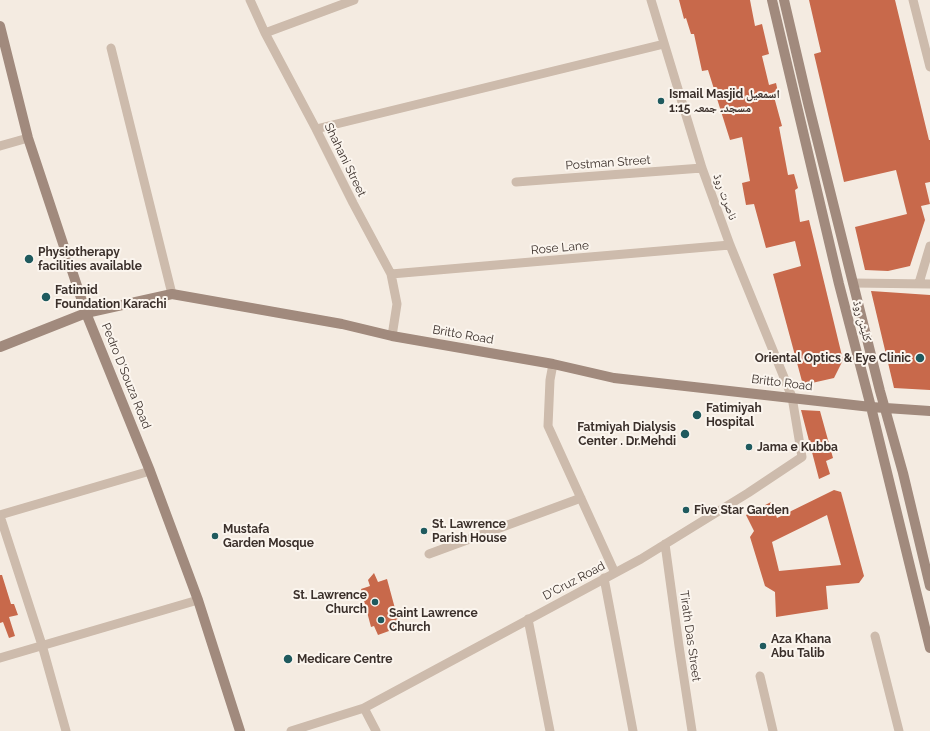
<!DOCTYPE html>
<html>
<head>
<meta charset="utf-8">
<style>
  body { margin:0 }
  canvas { display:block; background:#f4ebe1 }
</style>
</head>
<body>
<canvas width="930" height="731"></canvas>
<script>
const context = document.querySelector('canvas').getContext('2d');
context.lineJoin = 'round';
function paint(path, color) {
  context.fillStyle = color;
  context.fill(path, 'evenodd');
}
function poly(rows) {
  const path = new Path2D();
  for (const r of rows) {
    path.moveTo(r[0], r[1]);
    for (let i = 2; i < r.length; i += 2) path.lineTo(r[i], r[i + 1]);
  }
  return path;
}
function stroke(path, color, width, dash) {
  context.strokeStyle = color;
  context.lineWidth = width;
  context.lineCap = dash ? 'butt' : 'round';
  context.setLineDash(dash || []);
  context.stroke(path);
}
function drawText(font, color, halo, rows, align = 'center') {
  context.font = font + ' Raleway,"Noto Naskh Arabic",sans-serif';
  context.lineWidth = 4;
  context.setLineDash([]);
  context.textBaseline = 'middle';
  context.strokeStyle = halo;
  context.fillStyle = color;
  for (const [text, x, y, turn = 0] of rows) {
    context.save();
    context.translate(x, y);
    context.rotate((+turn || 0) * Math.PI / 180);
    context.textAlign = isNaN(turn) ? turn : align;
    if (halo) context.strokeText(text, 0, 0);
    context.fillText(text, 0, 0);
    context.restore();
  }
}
paint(poly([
  [679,0,750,0,755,26,762,24,769,54,762,56,769,85,776,83,778,92,773,93,782,126,779,127,788,175,794,174,798,188,795,190,800,222,809,220,843,360,834,378,803,385,773,274,801,266,795,241,766,248,754,204,746,205,742,183,750,181,742,137,730,140,708,70,702,71,694,34,691,34,686,18,684,19],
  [809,0,895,0,929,140,930,140,930,182,925,183,930,204,921,206,925,220,910,266,888,271,865,270,855,227,907,214,896,170,844,182,814,54,821,52],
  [871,291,930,295,930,390,894,388],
  [801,410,820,411,833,458,826,461,830,474,819,479],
  [834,490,841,492,864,576,859,583,826,586,828,609,776,617,775,592,765,586,750,537,754,531,746,515,771,502,777,518],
  [827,515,841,565,779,571,772,542],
  [374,573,378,582,387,579,400,627,378,635,374,626,371,627,361,589,370,586,368,580],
  [0,575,2,575,11,604,14,604,18,615,9,617,15,636,9,638,3,622,0,623]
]), '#c8694b');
stroke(poly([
  [250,0,265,33,316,129,353,203,391,274,397,304,392,336],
  [913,0,930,67],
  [265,33,354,0],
  [111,48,172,294],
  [316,129,664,44],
  [0,146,28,138],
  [516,182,702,168],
  [391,274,730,245],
  [853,283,930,284],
  [919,283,930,246],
  [553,364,550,380,548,426,615,573],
  [0,515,150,471],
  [0,516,42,645,66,731],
  [665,544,679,646,692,731],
  [429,554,581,498],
  [604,578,633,731],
  [528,619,550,731],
  [875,636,899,731],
  [0,658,198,600],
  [760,676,773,731],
  [364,708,376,731],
  [291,731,364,708,641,559,748,493,802,457,792,397,730,245,702,168,651,0]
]), '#cdbbac', 9);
stroke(poly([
  [772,0,839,284,871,407,930,648],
  [784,0,808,103,880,391,903,473,930,586],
  [0,26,28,138,86,313,150,471,198,600,240,731],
  [0,347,86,313,172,294,342,324,392,336,553,364,614,378,871,407,930,411]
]), '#a18a7d', 10);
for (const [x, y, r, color] of [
  [661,101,4,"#1f5a5e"],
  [29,259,5,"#1f5a5e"],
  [46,297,5,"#1f5a5e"],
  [920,358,5,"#1f5a5e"],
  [697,415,5,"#1f5a5e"],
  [685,434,5,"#1f5a5e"],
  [749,447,4,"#1f5a5e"],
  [686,510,4,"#1f5a5e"],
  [424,531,4,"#1f5a5e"],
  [215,536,4,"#1f5a5e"],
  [375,602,4,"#1f5a5e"],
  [381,620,4,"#1f5a5e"],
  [763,646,4,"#1f5a5e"],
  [288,659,5,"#1f5a5e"]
]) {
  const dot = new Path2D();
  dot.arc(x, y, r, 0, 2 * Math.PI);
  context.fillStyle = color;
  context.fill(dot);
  stroke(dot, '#fbf5ee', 1.5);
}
drawText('bold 12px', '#3b302b', '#fbf5ee', [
  ["Ismail Masjid اسمعیل",669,94],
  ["مسجد۔ جمعہ 1:15",669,108],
  ["Physiotherapy",38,252],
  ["facilities available",38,266],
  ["Fatimid",55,290],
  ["Foundation Karachi",55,304],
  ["Oriental Optics & Eye Clinic",911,358,"right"],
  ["Fatimiyah",706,408],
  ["Hospital",706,422],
  ["Fatmiyah Dialysis",676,427,"right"],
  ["Center . Dr.Mehdi",676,441,"right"],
  ["Jama e Kubba",757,447],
  ["Five Star Garden",694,510],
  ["St. Lawrence",432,524],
  ["Parish House",432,538],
  ["Mustafa",223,529],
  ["Garden Mosque",223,543],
  ["St. Lawrence",367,595,"right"],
  ["Church",367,609,"right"],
  ["Saint Lawrence",389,613],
  ["Church",389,627],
  ["Aza Khana",771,639],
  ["Abu Talib",771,653],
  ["Medicare Centre",297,659]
], 'left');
drawText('12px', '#3b302b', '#fbf5ee', [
  ["Shahani Street",345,160,64],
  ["Postman Street",608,163,-4],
  ["ناصرت روڈ",725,197,70],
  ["Rose Lane",560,248,-5],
  ["کلیٹن روڈ",862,321,75],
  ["Britto Road",463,335,10],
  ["Pedro D'Souza Road",126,376,68],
  ["Britto Road",782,383,7],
  ["D'Cruz Road",574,581,-28],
  ["Tirath Das Street",690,636,82]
]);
</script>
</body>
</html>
